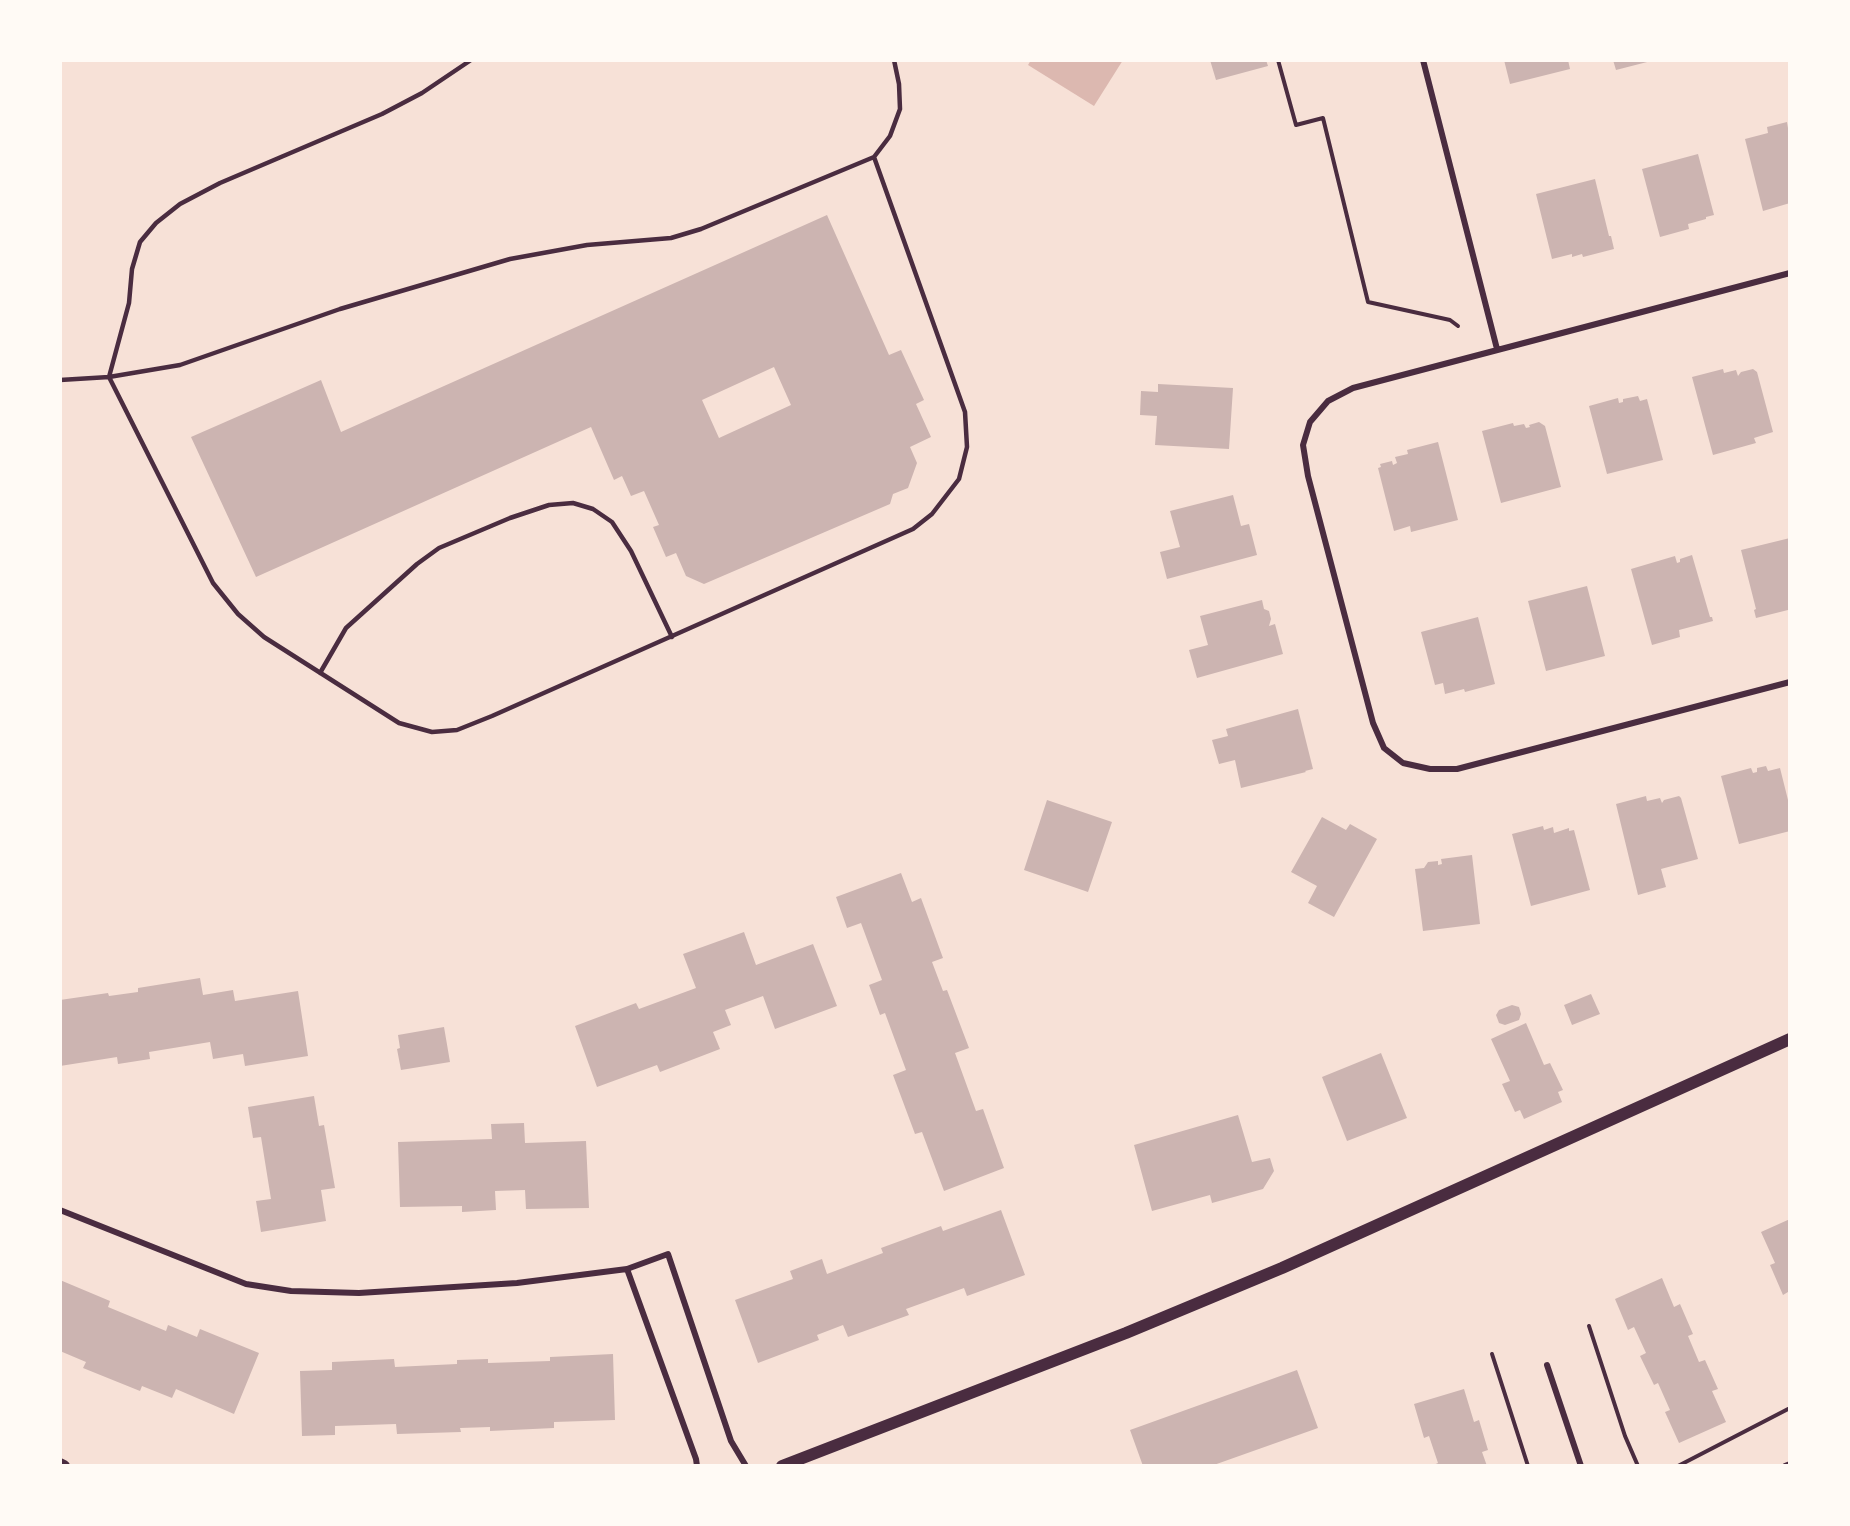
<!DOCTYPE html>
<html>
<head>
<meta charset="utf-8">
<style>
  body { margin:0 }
  #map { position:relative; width:1850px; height:1526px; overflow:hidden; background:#f7e1d7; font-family:Cabin,sans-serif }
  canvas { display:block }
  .frame { position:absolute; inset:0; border:62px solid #fffaf5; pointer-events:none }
</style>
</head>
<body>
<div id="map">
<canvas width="1850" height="1526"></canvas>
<div class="frame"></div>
</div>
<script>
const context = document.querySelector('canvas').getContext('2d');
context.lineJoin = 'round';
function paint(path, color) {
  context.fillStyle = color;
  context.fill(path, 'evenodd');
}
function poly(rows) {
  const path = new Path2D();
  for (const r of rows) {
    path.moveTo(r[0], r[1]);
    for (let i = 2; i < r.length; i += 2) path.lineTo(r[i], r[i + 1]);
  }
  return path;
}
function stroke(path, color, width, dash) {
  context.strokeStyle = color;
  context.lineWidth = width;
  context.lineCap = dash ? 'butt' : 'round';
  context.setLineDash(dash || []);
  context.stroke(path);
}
paint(poly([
  [1031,60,1123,60,1094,106,1028,65]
]), '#dcb8b0');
paint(poly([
  [1210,60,1266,60,1268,66,1216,80],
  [1504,60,1568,60,1570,69,1510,84],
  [1613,60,1651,60,1651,61,1616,70],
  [1787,122,1788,128,1790,128,1790,203,1763,211,1745,139,1768,133,1767,127],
  [1698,154,1714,215,1706,217,1706,219,1688,224,1689,229,1660,237,1642,169],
  [1595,179,1609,236,1611,236,1614,249,1583,257,1582,254,1572,257,1572,254,1552,259,1536,194],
  [827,215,889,355,901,350,924,400,916,404,931,437,910,447,917,463,908,488,893,494,890,504,704,584,686,576,676,553,666,557,653,527,659,525,644,491,631,496,622,476,614,480,591,427,256,577,191,437,321,380,341,432],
  [774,367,791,405,719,438,702,400],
  [1723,369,1724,373,1736,370,1738,376,1741,372,1753,369,1757,372,1773,432,1754,438,1756,443,1713,455,1692,377],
  [1158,384,1233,388,1229,449,1155,445,1157,416,1140,415,1141,391,1158,392],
  [1638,396,1640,401,1647,399,1663,460,1607,474,1589,406,1618,398,1619,403,1623,402,1623,399],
  [1539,422,1545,426,1561,487,1501,503,1482,431,1513,423,1514,426,1524,424,1526,428,1530,427,1529,425],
  [1438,442,1458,520,1411,532,1410,526,1394,531,1378,468,1381,467,1380,464,1392,461,1393,465,1397,463,1395,457,1408,454,1407,450],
  [1233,495,1241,526,1249,524,1257,555,1167,579,1160,552,1180,547,1170,511],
  [1790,538,1788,610,1756,618,1754,610,1756,609,1741,550],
  [1692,555,1710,617,1712,617,1713,621,1679,630,1680,637,1652,645,1631,569,1675,556,1677,563,1680,562,1680,559],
  [1587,586,1605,656,1546,671,1528,601],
  [1262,600,1264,609,1269,611,1271,619,1269,626,1275,624,1283,654,1197,678,1189,650,1208,645,1200,616],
  [1478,617,1495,684,1465,692,1464,689,1445,694,1443,683,1435,685,1421,632],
  [1298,709,1313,769,1305,771,1306,772,1241,788,1235,760,1219,764,1212,740,1228,736,1226,729],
  [1766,766,1768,771,1780,768,1790,808,1790,831,1739,844,1721,776,1751,768,1753,773,1757,772,1757,768],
  [1646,796,1647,801,1660,798,1662,803,1664,800,1679,796,1681,798,1698,859,1661,869,1666,887,1638,895,1616,804],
  [1047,800,1112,822,1088,892,1024,870],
  [1322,817,1346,830,1350,824,1377,839,1334,917,1308,903,1317,886,1291,872],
  [1543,826,1544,830,1553,827,1554,833,1569,828,1569,831,1574,830,1590,890,1531,906,1512,834],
  [1472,855,1480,924,1423,931,1415,869,1424,868,1428,862,1438,861,1438,865,1442,864,1441,859],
  [901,873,912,902,921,898,943,958,932,962,943,991,947,990,969,1048,955,1053,976,1111,983,1109,1004,1168,944,1191,922,1132,915,1134,893,1075,906,1070,885,1013,880,1015,869,985,882,980,861,923,847,928,836,897],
  [744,932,756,965,813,944,837,1006,775,1029,763,996,725,1010,731,1025,713,1032,720,1049,660,1072,657,1065,597,1087,575,1026,636,1003,639,1009,696,988,683,954],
  [200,978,203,995,233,990,235,1001,298,991,308,1056,245,1066,243,1054,213,1059,210,1042,149,1052,150,1059,118,1064,117,1057,60,1066,60,1000,108,993,109,996,138,992,138,988],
  [1591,994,1600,1014,1572,1025,1564,1005],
  [1512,1005,1519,1007,1521,1014,1519,1020,1505,1025,1499,1023,1496,1015,1499,1010],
  [1526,1023,1544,1065,1550,1063,1563,1090,1558,1092,1562,1102,1524,1119,1520,1110,1515,1112,1502,1084,1510,1081,1491,1039],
  [444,1027,450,1062,401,1070,397,1049,400,1048,398,1035],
  [1381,1053,1407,1118,1347,1141,1322,1077],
  [314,1096,319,1126,324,1125,335,1188,321,1190,326,1221,261,1232,256,1201,271,1199,261,1137,253,1138,248,1107],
  [1238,1115,1252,1162,1270,1158,1274,1171,1263,1189,1212,1203,1210,1195,1152,1211,1134,1145],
  [524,1123,525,1143,586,1141,589,1208,526,1209,525,1190,495,1191,496,1210,462,1212,462,1206,400,1207,398,1142,492,1139,491,1124],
  [1001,1210,1025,1275,967,1296,964,1288,906,1309,909,1315,848,1337,843,1325,817,1335,819,1340,758,1363,735,1300,793,1279,790,1271,822,1259,827,1274,883,1253,881,1248,941,1226,943,1231],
  [1790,1219,1790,1297,1788,1292,1783,1295,1770,1265,1775,1263,1761,1232],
  [1662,1278,1674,1307,1680,1304,1693,1334,1688,1336,1699,1362,1705,1360,1718,1389,1712,1391,1726,1422,1679,1443,1665,1412,1670,1410,1658,1383,1654,1385,1640,1356,1646,1353,1634,1327,1628,1330,1615,1299],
  [60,1280,110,1301,108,1307,166,1331,168,1325,197,1337,200,1329,259,1353,234,1414,176,1389,172,1398,142,1386,140,1391,83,1368,86,1362,60,1351],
  [613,1354,615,1420,554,1422,554,1428,490,1431,490,1427,460,1428,461,1432,397,1434,396,1424,335,1426,335,1435,302,1436,300,1371,332,1370,332,1362,394,1359,395,1367,457,1364,457,1360,488,1359,488,1363,550,1361,550,1357],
  [1297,1370,1318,1428,1211,1466,1143,1466,1130,1430],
  [1464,1389,1474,1422,1479,1420,1488,1450,1482,1452,1487,1466,1431,1466,1438,1463,1429,1436,1424,1438,1414,1404]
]), '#ccb4b1');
stroke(poly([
  [1278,60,1296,125,1323,118,1368,302,1450,320,1458,326],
  [1589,1326,1625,1436,1638,1466],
  [1492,1354,1528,1466],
  [1678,1466,1790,1408]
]), '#4a2c40', 4);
stroke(poly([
  [471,60,422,93,382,114,220,183,180,204,156,223,140,242,132,269,129,303,109,377,213,583,238,614,264,637,399,723,432,732,457,730,492,716,913,529,932,514,959,479,967,447,965,412,874,157],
  [60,380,109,377,180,365,340,309,510,259,587,245,671,238,701,229,874,157,890,136,900,109,899,84,894,60],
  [320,673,346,628,417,564,439,548,510,518,549,505,573,503,593,509,612,522,631,551,672,637]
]), '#4a2c40', 4.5);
stroke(poly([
  [1423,60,1497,349],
  [1790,273,1353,388,1328,401,1310,422,1303,445,1308,476,1373,723,1384,748,1403,763,1430,769,1457,769,1790,682],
  [60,1210,246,1284,291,1291,359,1293,517,1283,627,1269,668,1254,731,1441,746,1466],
  [627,1269,696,1459,697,1466],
  [1547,1365,1581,1466],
  [1785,1466,1790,1464]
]), '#4a2c40', 6);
stroke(poly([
  [60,1464,64,1466],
  [782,1466,1126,1333,1282,1268,1790,1039]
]), '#4a2c40', 12);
</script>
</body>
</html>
